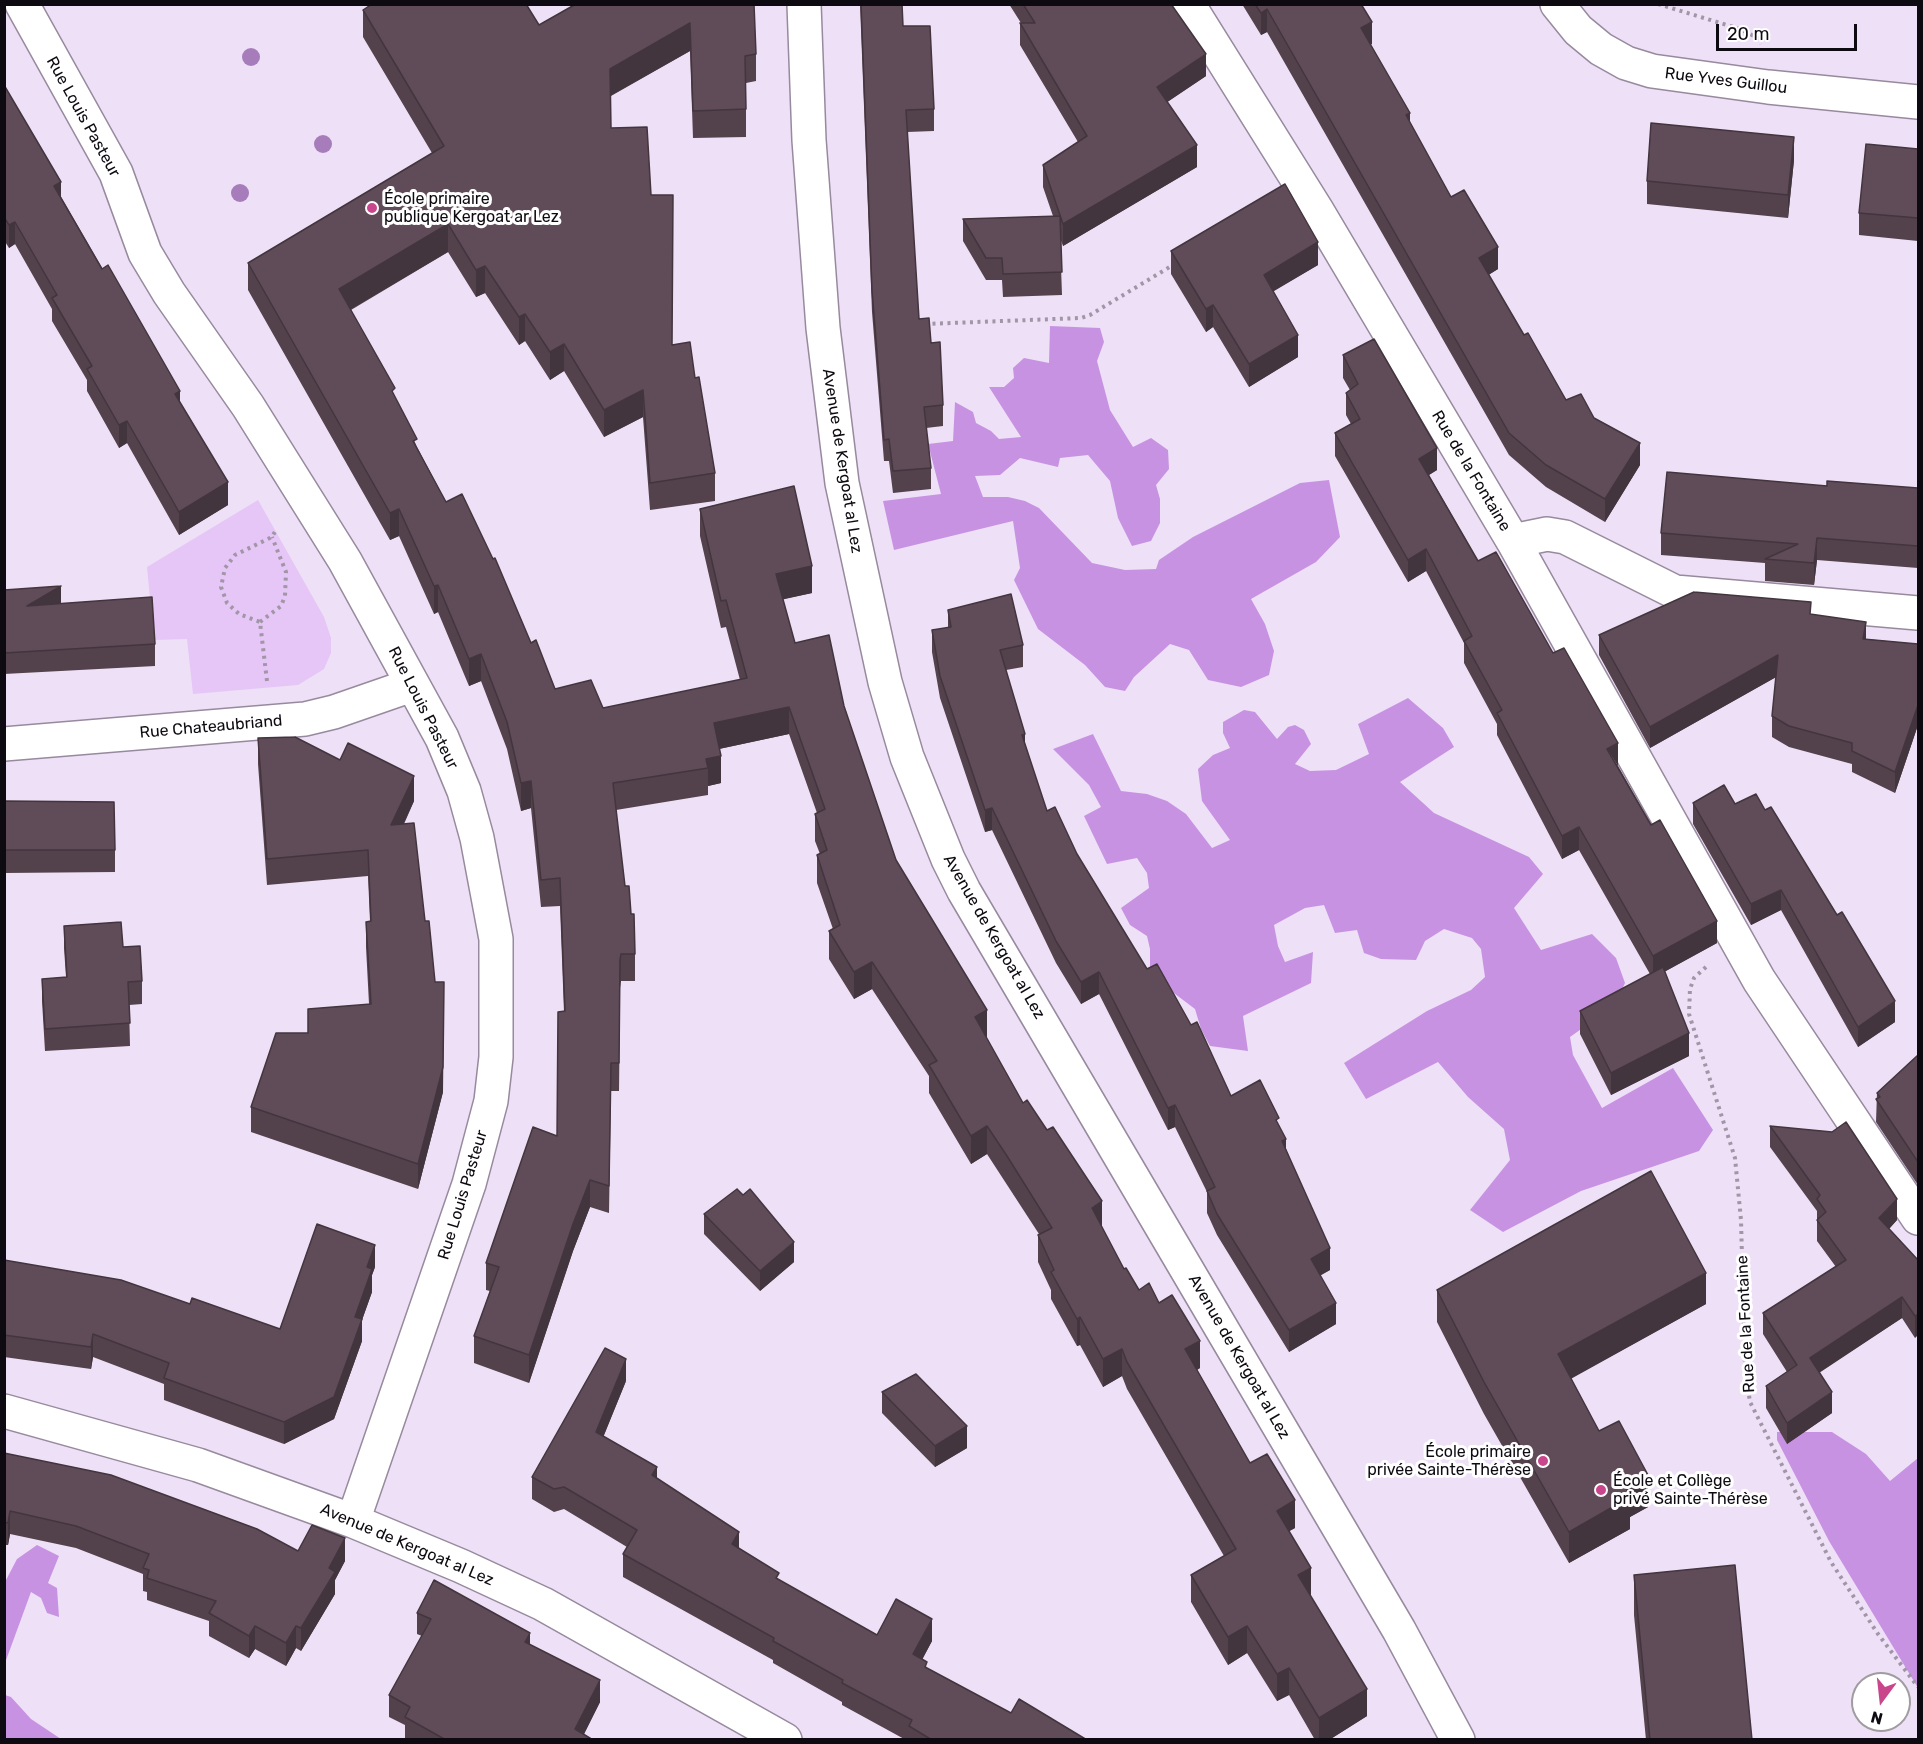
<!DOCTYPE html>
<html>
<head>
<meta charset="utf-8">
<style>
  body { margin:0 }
  #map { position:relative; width:1923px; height:1744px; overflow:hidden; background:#eee0f6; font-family:Rubik,sans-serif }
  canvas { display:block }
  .frame { position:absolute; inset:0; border:6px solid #0e0a11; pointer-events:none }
  .north { position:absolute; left:1851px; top:1672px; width:60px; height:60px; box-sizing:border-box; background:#fff; border:2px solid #9f9da0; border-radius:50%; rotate:195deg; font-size:16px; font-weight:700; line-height:24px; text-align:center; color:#0e0a11 }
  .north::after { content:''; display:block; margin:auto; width:21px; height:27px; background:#ca468c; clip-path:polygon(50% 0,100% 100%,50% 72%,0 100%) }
  .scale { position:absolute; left:1716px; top:24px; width:141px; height:27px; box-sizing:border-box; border:3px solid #0e0a11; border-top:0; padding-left:8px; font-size:18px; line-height:21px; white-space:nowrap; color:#0e0a11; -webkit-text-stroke:4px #fff; paint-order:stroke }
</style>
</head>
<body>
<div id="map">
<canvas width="1923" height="1744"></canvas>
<div class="frame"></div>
<div class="north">N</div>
<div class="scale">20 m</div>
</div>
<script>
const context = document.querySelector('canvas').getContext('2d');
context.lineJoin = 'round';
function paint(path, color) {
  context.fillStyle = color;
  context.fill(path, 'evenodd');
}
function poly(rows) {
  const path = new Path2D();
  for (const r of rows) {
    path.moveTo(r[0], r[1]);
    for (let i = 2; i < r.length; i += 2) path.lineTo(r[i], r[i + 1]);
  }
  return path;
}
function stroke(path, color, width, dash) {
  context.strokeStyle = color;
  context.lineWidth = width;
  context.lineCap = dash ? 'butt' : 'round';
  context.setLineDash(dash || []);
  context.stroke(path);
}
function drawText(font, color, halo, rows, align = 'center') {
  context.font = font + ' Rubik,sans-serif';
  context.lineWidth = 6;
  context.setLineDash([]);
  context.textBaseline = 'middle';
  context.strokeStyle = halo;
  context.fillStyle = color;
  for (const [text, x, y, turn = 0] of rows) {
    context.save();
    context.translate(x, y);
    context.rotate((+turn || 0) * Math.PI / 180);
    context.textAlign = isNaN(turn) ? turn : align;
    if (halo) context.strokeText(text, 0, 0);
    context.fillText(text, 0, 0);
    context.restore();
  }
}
paint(poly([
  [258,500,324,617,331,638,331,653,324,669,298,685,193,694,187,639,154,640,147,567]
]), '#e5c6f6');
paint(poly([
  [1050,326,1100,328,1104,342,1097,361,1110,410,1133,447,1151,438,1168,450,1169,469,1156,485,1160,499,1160,523,1151,541,1132,546,1118,518,1110,481,1088,455,1060,458,1058,467,1020,458,1000,475,975,476,983,497,1008,497,1025,501,1039,508,1092,563,1125,570,1156,569,1159,560,1193,537,1300,483,1329,480,1340,537,1316,562,1251,599,1265,624,1274,651,1269,675,1241,687,1208,680,1189,650,1170,644,1134,677,1125,691,1105,687,1085,665,1038,629,1014,580,1020,568,1013,521,894,550,883,501,941,494,928,444,953,441,955,402,973,412,976,423,991,431,999,439,1021,437,989,387,1004,387,1014,378,1013,368,1024,358,1049,363],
  [1408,698,1443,728,1454,747,1400,782,1434,813,1529,857,1543,874,1514,908,1541,950,1592,934,1616,958,1625,983,1615,1005,1570,1037,1573,1055,1602,1108,1673,1068,1713,1130,1699,1151,1581,1191,1503,1232,1470,1210,1510,1160,1504,1129,1468,1097,1438,1062,1366,1099,1344,1063,1427,1011,1471,990,1485,977,1481,949,1472,938,1444,929,1425,941,1416,960,1381,959,1364,953,1357,930,1335,933,1324,905,1305,908,1274,925,1278,946,1285,962,1313,952,1311,983,1243,1016,1248,1051,1210,1046,1201,1029,1195,1009,1150,975,1150,949,1147,936,1130,925,1121,908,1149,888,1147,873,1137,858,1107,864,1084,816,1101,807,1089,785,1053,749,1093,734,1121,791,1147,794,1167,801,1186,814,1212,848,1230,840,1202,801,1198,769,1213,755,1230,748,1223,733,1223,722,1244,710,1255,712,1277,739,1288,727,1295,725,1304,730,1311,744,1295,764,1310,771,1336,770,1369,754,1358,724],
  [1777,1432,1832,1432,1866,1454,1890,1481,1918,1458,1918,1688,1829,1541,1777,1440],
  [37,1545,59,1556,48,1583,57,1588,59,1617,47,1613,41,1598,31,1592,5,1663,5,1582,17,1559],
  [5,1695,11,1697,31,1719,61,1739,5,1739]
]), '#c892e3');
const minor = poly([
  [22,4,116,173,145,253,169,293,248,406,345,561,442,738,464,791,477,838,496,939,496,1057,491,1101,469,1184,353,1521],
  [804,4,809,140,823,328,842,483,885,682,907,757,948,859,964,891,1399,1630,1458,1740],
  [1188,4,1316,209,1513,541,1759,980,1918,1218],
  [1557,4,1578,30,1601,49,1626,63,1652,71,1768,87,1918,102],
  [1513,541,1547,534,1565,537,1675,592,1918,613],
  [4,744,305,719,334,712,412,685],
  [4,1411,198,1465,353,1521,461,1566,543,1604,785,1740]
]);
stroke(minor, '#978a9e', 36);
stroke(poly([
  [1658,4,1740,29,1758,38,1761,44],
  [925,324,1081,318,1090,315,1173,265],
  [260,622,281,606,285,596,286,572,272,537],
  [267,681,260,622,239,614,227,603,221,587,225,568,235,555,272,537,277,528],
  [1706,967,1694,978,1690,989,1689,1014,1735,1158,1741,1220,1745,1369,1750,1402,1831,1562,1878,1634,1918,1687]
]), '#a196a7', 4, [3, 4.5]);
stroke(minor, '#fff', 33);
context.fillStyle = '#a77cbb';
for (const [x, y] of [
  [251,57],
  [323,144],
  [240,193]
]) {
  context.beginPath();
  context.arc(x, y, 9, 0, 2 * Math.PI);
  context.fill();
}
paint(poly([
  [576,4,756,54,756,81,746,83,746,137,693,138,690,51,611,96,611,128,651,195,672,345,695,378,715,473,715,501,650,510,643,417,604,437,564,371,550,380,525,341,519,345,485,293,476,297,448,252,351,310,395,397,417,447,446,502,531,643,555,689,603,708,740,680,726,627,721,628,700,536,700,509,812,593,783,599,795,643,844,706,896,860,986,1037,1023,1103,1102,1228,1124,1269,1139,1290,1159,1303,1200,1368,1197,1370,1250,1463,1295,1528,1289,1531,1311,1595,1310,1595,1367,1716,1329,1740,1315,1740,1289,1695,1277,1701,1247,1653,1228,1665,1191,1602,1191,1575,1224,1556,1127,1389,1122,1376,1103,1387,1080,1345,1077,1346,1051,1299,1051,1290,1038,1262,1038,1235,1039,1234,987,1154,971,1164,929,1093,929,1076,872,989,854,999,829,959,829,931,833,929,817,883,817,855,820,854,815,841,815,814,817,813,789,734,719,749,721,783,708,786,708,795,616,810,625,886,631,914,635,954,635,981,621,981,620,988,619,1091,611,1091,609,1213,590,1207,573,1251,529,1383,474,1363,474,1336,490,1291,486,1290,486,1263,557,1136,564,1012,560,906,541,907,531,808,521,811,507,749,481,681,469,686,438,612,434,614,399,536,390,540,248,290,248,263,432,153,363,37,363,10,539,25],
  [860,4,902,4,903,26,934,109,934,131,907,132,919,319,931,343,943,405,943,426,926,428,931,468,931,489,893,493,889,461,884,461,872,312],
  [1009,4,1171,4,1206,76,1167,102,1197,167,1063,246,1060,238,1062,295,1003,297,1002,280,986,280,963,241,963,219,1053,216,1043,187,1043,165,1078,142,1020,45,1020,23,1021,23],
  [1242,4,1361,4,1371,45,1410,123,1451,197,1498,269,1488,275,1524,335,1566,400,1594,418,1640,465,1605,522,1546,487,1509,455,1267,32,1261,35],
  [4,85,61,197,180,403,228,505,179,535,127,443,119,448,87,391,87,380,52,321,52,309,15,244,9,248,4,240],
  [1918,149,1918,241,1859,235,1859,213],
  [1794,160,1788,218,1647,204,1647,181],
  [1171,251,1318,265,1273,291,1298,357,1249,387,1213,327,1206,332,1171,274],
  [1343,355,1437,470,1429,475,1478,561,1618,766,1717,943,1664,972,1689,1056,1611,1095,1580,1034,1580,1011,1650,974,1579,850,1562,859,1497,735,1497,724,1464,663,1464,643,1426,571,1408,582,1335,456,1335,433,1351,424,1346,415,1346,393,1350,390,1343,378],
  [1827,486,1918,488,1918,568,1817,560,1814,585,1765,581,1765,563,1661,555,1661,533],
  [4,590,61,604,155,644,155,666,4,674],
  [948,610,1023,645,1023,667,1006,670,1025,746,1047,811,1077,854,1147,969,1231,1096,1279,1125,1286,1149,1330,1270,1320,1275,1336,1324,1289,1352,1217,1235,1207,1213,1207,1192,1175,1127,1168,1130,1099,994,1081,1004,1056,963,992,830,985,832,940,698,932,652,932,630,948,628],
  [1811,614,1866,639,1918,644,1918,725,1895,793,1852,772,1852,764,1789,747,1772,737,1772,716,1776,677,1650,748,1599,655,1599,635],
  [258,738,414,801,404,824,443,1092,418,1189,251,1132,251,1107,308,1033,369,1004,366,947,366,922,370,921,368,876,267,885,258,764],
  [4,801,115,850,115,872,4,873],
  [1693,803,1735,804,1895,1022,1858,1047,1781,910,1751,925,1693,824],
  [64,926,123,947,142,981,142,1004,129,1005,130,1046,45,1051,42,1001,42,979,66,977,64,948],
  [1918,1055,1918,1185,1876,1122,1877,1093],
  [1770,1126,1897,1220,1889,1229,1918,1260,1915,1338,1902,1318,1819,1372,1832,1413,1787,1444,1766,1408,1766,1386,1787,1372,1763,1334,1763,1313,1836,1267,1817,1241,1817,1211,1770,1147],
  [704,1214,794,1262,760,1291,704,1234],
  [4,1260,190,1304,280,1329,375,1267,372,1275,372,1292,362,1320,362,1341,334,1419,284,1444,164,1400,164,1384,93,1357,91,1369,4,1357],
  [1437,1290,1706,1304,1571,1378,1599,1431,1648,1507,1630,1517,1630,1529,1569,1563,1484,1414,1437,1322],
  [626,1381,603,1437,657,1478,739,1548,779,1580,877,1635,932,1641,922,1660,927,1668,1011,1713,1087,1740,906,1740,842,1705,842,1702,773,1663,773,1660,623,1577,623,1554,627,1547,564,1509,554,1512,532,1499,532,1477],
  [882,1392,967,1448,935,1467,882,1413],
  [4,1453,298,1551,345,1561,335,1580,335,1594,301,1651,296,1648,286,1666,255,1649,249,1658,209,1636,209,1621,147,1600,147,1592,143,1591,143,1574,76,1548,10,1534,8,1545,4,1545],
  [1634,1575,1752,1740,1646,1740,1634,1615],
  [417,1613,530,1644,600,1702,584,1734,593,1740,407,1740,405,1738,405,1725,389,1717,389,1695,422,1636,417,1634]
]), '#53414c');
paint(poly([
  [1267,9,1267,32,1261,35,1261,13],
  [1372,22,1372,44,1361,50,1361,28],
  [690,23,690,51,610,96,610,69],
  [1206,54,1206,76,1157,109,1157,87],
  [1410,113,1410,135,1406,115],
  [1794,137,1794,160,1788,218,1788,195],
  [1197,145,1197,167,1063,246,1063,224],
  [61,182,61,204,54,186],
  [15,222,15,244,9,248,9,225],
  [448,224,448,252,339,316,339,289],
  [1318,242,1318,265,1264,297,1264,275],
  [1498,247,1498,269,1479,281,1479,258],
  [485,266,485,293,476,297,476,270],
  [1213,305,1213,327,1206,332,1206,309],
  [525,314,525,341,519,345,519,317],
  [1298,335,1298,357,1249,387,1249,364],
  [564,344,564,371,550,380,550,352],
  [643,390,643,417,604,437,604,410],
  [180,391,180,414,175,394],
  [127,421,127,443,119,448,119,425],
  [1640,443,1640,465,1605,522,1605,499],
  [1437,448,1437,470,1419,481,1419,459],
  [228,482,228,505,179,535,179,512],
  [399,509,399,536,390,540,390,513],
  [1817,538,1817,560,1814,585,1814,563],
  [1426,549,1426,571,1408,582,1408,560],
  [812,566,812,593,776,601,776,574],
  [438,585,438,612,434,614,434,586],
  [61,586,61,607,27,606],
  [1866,622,1866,643,1863,639],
  [481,654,481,681,469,686,469,659],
  [1778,655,1778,676,1650,748,1650,727],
  [1918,705,1918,725,1895,793,1895,772],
  [789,707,789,734,714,750,714,723],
  [1025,734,1025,756,1022,735],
  [1618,743,1618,766,1607,749],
  [721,756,721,783,708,786,708,768,706,759],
  [414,776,414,801,391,851,391,825],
  [531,781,531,808,521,811,521,783],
  [992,808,992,830,985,832,985,810],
  [1579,827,1579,850,1562,859,1562,836],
  [1781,890,1781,910,1751,925,1751,904],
  [1717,921,1717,943,1653,978,1653,956],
  [621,954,620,988,619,1091,620,960],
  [872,962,872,989,854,999,854,972],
  [1099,972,1099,994,1081,1004,1081,982],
  [1895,1001,1895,1022,1858,1047,1858,1027],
  [444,1007,443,1092,418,1189,418,1164],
  [987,1010,987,1037,975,1044,975,1017],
  [1689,1033,1689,1056,1611,1095,1611,1073],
  [1175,1105,1175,1127,1168,1130,1168,1108],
  [987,1126,987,1154,971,1164,971,1136],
  [1286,1139,1286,1161,1282,1141],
  [590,1180,590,1207,573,1251,529,1383,529,1355,573,1224],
  [1897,1199,1897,1220,1879,1240,1879,1218],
  [1102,1201,1102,1228,1092,1208],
  [794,1242,794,1262,760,1291,760,1271],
  [375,1245,375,1267,372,1275,372,1292,362,1320,362,1341,334,1419,284,1444,284,1422,355,1317,367,1267],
  [1330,1248,1330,1270,1311,1281,1311,1259],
  [1706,1273,1706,1304,1558,1386,1558,1354],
  [1902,1297,1902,1318,1810,1379,1810,1358],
  [1336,1303,1336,1324,1289,1352,1289,1330],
  [1918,1314,1918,1335,1915,1338,1915,1316],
  [1080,1317,1080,1345,1077,1346,1077,1319],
  [93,1334,93,1357,91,1369,91,1347],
  [1200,1341,1200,1368,1185,1376,1185,1349],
  [1122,1349,1122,1376,1103,1387,1103,1359],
  [626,1359,626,1381,596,1455,596,1432],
  [1832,1392,1832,1413,1787,1444,1787,1423],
  [967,1426,967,1448,935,1467,935,1446],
  [657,1467,657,1490,652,1475],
  [1648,1475,1648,1507,1630,1517,1630,1529,1569,1563,1569,1532,1626,1488],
  [1295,1500,1295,1528,1277,1538,1277,1511],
  [10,1511,10,1534,8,1545,8,1523],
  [739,1532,739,1554,732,1544],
  [345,1538,345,1561,335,1580,335,1594,301,1651,301,1628,329,1568],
  [1311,1568,1311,1595,1298,1603,1298,1575],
  [932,1619,932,1641,913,1676,913,1654],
  [255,1626,255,1649,249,1658,249,1636],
  [296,1626,296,1648,286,1666,286,1643],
  [1247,1626,1247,1653,1228,1665,1228,1637],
  [530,1633,530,1654,525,1642],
  [1289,1668,1289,1695,1277,1701,1277,1674],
  [600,1680,600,1702,581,1740,575,1729],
  [1367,1689,1367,1716,1329,1740,1319,1740,1319,1718]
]), '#43353e');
const building = poly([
  [372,4,526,4,539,25,576,4,754,4,756,54,745,56,746,109,693,111,690,23,610,69,611,128,647,127,651,195,673,195,672,345,690,342,695,378,699,377,715,473,650,483,643,390,604,410,564,344,550,352,525,314,519,317,485,266,476,270,448,224,339,289,395,388,392,391,417,439,413,441,446,502,462,494,493,559,495,558,531,643,536,640,555,689,591,680,603,708,747,678,726,600,721,601,700,509,794,486,812,566,776,574,795,643,829,635,844,706,896,860,987,1010,975,1017,1023,1103,1027,1100,1047,1130,1053,1127,1102,1201,1092,1208,1124,1269,1126,1268,1139,1290,1149,1283,1159,1303,1172,1295,1200,1341,1185,1349,1250,1463,1267,1454,1295,1500,1277,1511,1311,1568,1298,1575,1367,1689,1319,1718,1289,1668,1277,1674,1247,1626,1228,1637,1191,1575,1236,1549,1127,1362,1122,1349,1103,1359,1080,1317,1077,1319,1051,1272,1054,1270,1038,1235,1052,1228,1007,1156,987,1126,971,1136,929,1065,937,1061,872,962,854,972,829,931,840,925,817,855,827,850,815,814,825,809,789,707,714,723,721,756,706,759,708,768,613,783,625,886,629,886,631,914,634,914,635,954,621,954,620,960,619,1063,611,1063,609,1186,590,1180,573,1224,529,1355,474,1336,499,1267,486,1263,533,1127,557,1136,558,1012,565,1011,560,878,541,880,531,781,521,783,507,722,481,654,469,659,438,585,434,586,399,509,390,513,248,263,444,146,363,10,372,4],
  [861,4,902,4,903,26,930,26,934,109,906,110,919,319,929,318,931,343,940,342,943,405,924,407,931,468,893,471,889,439,884,440,872,290,861,4],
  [1023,4,1171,4,1206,54,1157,87,1197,145,1063,224,1043,165,1087,136,1020,23,1035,23,1023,4],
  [1255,4,1361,4,1372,22,1361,28,1410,113,1406,115,1451,197,1464,190,1498,247,1479,258,1524,335,1528,333,1566,400,1581,394,1594,418,1640,443,1605,499,1546,465,1509,433,1267,9,1261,13,1255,4],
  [4,85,61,182,54,186,102,269,108,265,180,391,175,394,228,482,179,512,127,421,119,425,87,369,92,366,52,298,57,295,15,222,9,225,4,217,4,85],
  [1651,123,1794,137,1788,195,1647,181,1651,123],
  [1866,144,1918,149,1918,218,1859,213,1866,144],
  [1285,184,1318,242,1264,275,1298,335,1249,364,1213,305,1206,309,1171,251,1285,184],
  [1060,216,1062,272,1003,274,1002,258,986,258,963,219,1060,216],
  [1374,339,1437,448,1419,459,1478,561,1496,552,1553,653,1564,648,1618,743,1607,749,1651,825,1660,820,1717,921,1653,956,1579,827,1562,836,1497,713,1502,710,1464,641,1472,636,1426,549,1408,560,1335,433,1360,419,1346,393,1358,384,1343,355,1374,339],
  [1667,472,1827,486,1827,481,1918,488,1918,546,1817,538,1814,563,1765,559,1798,544,1661,533,1667,472],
  [61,586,27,606,152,597,155,644,4,653,4,590,61,586],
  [1694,592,1811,602,1810,614,1866,622,1863,639,1918,644,1918,705,1895,772,1852,751,1852,743,1789,726,1772,716,1778,655,1650,727,1599,635,1694,592],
  [1011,594,1023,645,1000,650,1025,734,1022,735,1047,811,1055,807,1077,854,1147,969,1157,964,1191,1025,1197,1022,1231,1096,1260,1080,1279,1118,1276,1120,1286,1139,1282,1141,1330,1248,1311,1259,1336,1303,1289,1330,1217,1214,1207,1191,1215,1187,1175,1105,1168,1108,1099,972,1081,982,1056,941,992,808,985,810,940,676,932,630,951,627,948,610,1011,594],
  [295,737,340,760,348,743,414,776,391,825,414,823,425,921,429,921,435,982,444,982,443,1067,418,1164,251,1107,276,1033,308,1033,308,1009,371,1004,366,922,371,921,368,850,267,859,258,738,295,737],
  [1724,785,1735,804,1756,794,1765,810,1771,807,1837,915,1842,912,1895,1001,1858,1027,1781,890,1751,904,1693,803,1724,785],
  [4,801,114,802,115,850,4,850,4,801],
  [121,922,123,947,140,946,142,981,128,982,130,1023,45,1029,42,979,67,977,64,926,121,922],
  [1663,967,1689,1033,1611,1073,1580,1011,1663,967],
  [1918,1055,1918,1162,1876,1099,1880,1097,1877,1093,1918,1055],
  [1846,1122,1897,1199,1879,1218,1918,1260,1918,1314,1915,1316,1902,1297,1810,1358,1832,1392,1787,1423,1766,1386,1797,1365,1763,1313,1846,1260,1817,1220,1826,1212,1817,1199,1820,1195,1770,1126,1832,1132,1846,1122],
  [1651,1171,1706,1273,1558,1354,1599,1431,1619,1421,1648,1475,1626,1488,1630,1497,1569,1532,1484,1382,1437,1290,1651,1171],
  [737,1189,743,1195,750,1189,794,1242,760,1271,704,1214,737,1189],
  [317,1224,375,1245,367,1267,372,1269,355,1317,362,1319,334,1397,284,1422,164,1378,169,1363,93,1334,91,1347,4,1335,4,1260,121,1280,190,1304,192,1298,280,1329,317,1224],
  [605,1348,626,1359,596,1432,657,1467,652,1475,739,1532,732,1544,779,1573,776,1578,877,1635,896,1599,932,1619,913,1654,927,1662,925,1667,1011,1713,1019,1699,1087,1740,932,1740,909,1726,912,1720,842,1683,843,1680,773,1641,774,1638,623,1554,637,1530,564,1487,554,1489,532,1477,605,1348],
  [916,1374,967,1426,935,1446,882,1392,916,1374],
  [4,1453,111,1475,257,1529,298,1551,312,1525,345,1538,329,1568,335,1572,301,1628,296,1626,286,1643,255,1626,249,1636,209,1613,216,1601,147,1578,149,1570,143,1568,149,1554,76,1526,10,1511,8,1523,4,1522,4,1453],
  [1735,1565,1752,1740,1650,1740,1634,1575,1735,1565],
  [434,1580,530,1633,525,1642,600,1680,575,1729,593,1740,446,1740,405,1717,410,1707,389,1695,431,1619,417,1613,434,1580]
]);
paint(building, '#604c58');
stroke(building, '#43353e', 1.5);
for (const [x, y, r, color] of [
  [372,208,6,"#ca468c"],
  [1543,1461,6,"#ca468c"],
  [1601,1490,6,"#ca468c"]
]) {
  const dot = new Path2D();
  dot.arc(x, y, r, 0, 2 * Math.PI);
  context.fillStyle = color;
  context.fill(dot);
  stroke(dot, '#fff', 2);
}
drawText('16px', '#0e0a11', '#fff', [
  ["Rue Yves Guillou",1726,81,7],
  ["Rue Louis Pasteur",83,117,61],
  ["Avenue de Kergoat al Lez",842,461,81],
  ["Rue de la Fontaine",1471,471,59],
  ["Rue Louis Pasteur",423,708,63],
  ["Rue Chateaubriand",211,727,-5],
  ["Avenue de Kergoat al Lez",994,937,60],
  ["Rue Louis Pasteur",463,1195,-73],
  ["Rue de la Fontaine",1746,1324,-93],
  ["Avenue de Kergoat al Lez",1239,1357,60],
  ["Avenue de Kergoat al Lez",407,1545,23]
]);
drawText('16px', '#0e0a11', '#fff', [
  ["École primaire",384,199],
  ["publique Kergoat ar Lez",384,217],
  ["École primaire",1531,1452,"right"],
  ["privée Sainte-Thérèse",1531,1470,"right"],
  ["École et Collège",1613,1481],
  ["privé Sainte-Thérèse",1613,1499]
], 'left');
</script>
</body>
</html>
